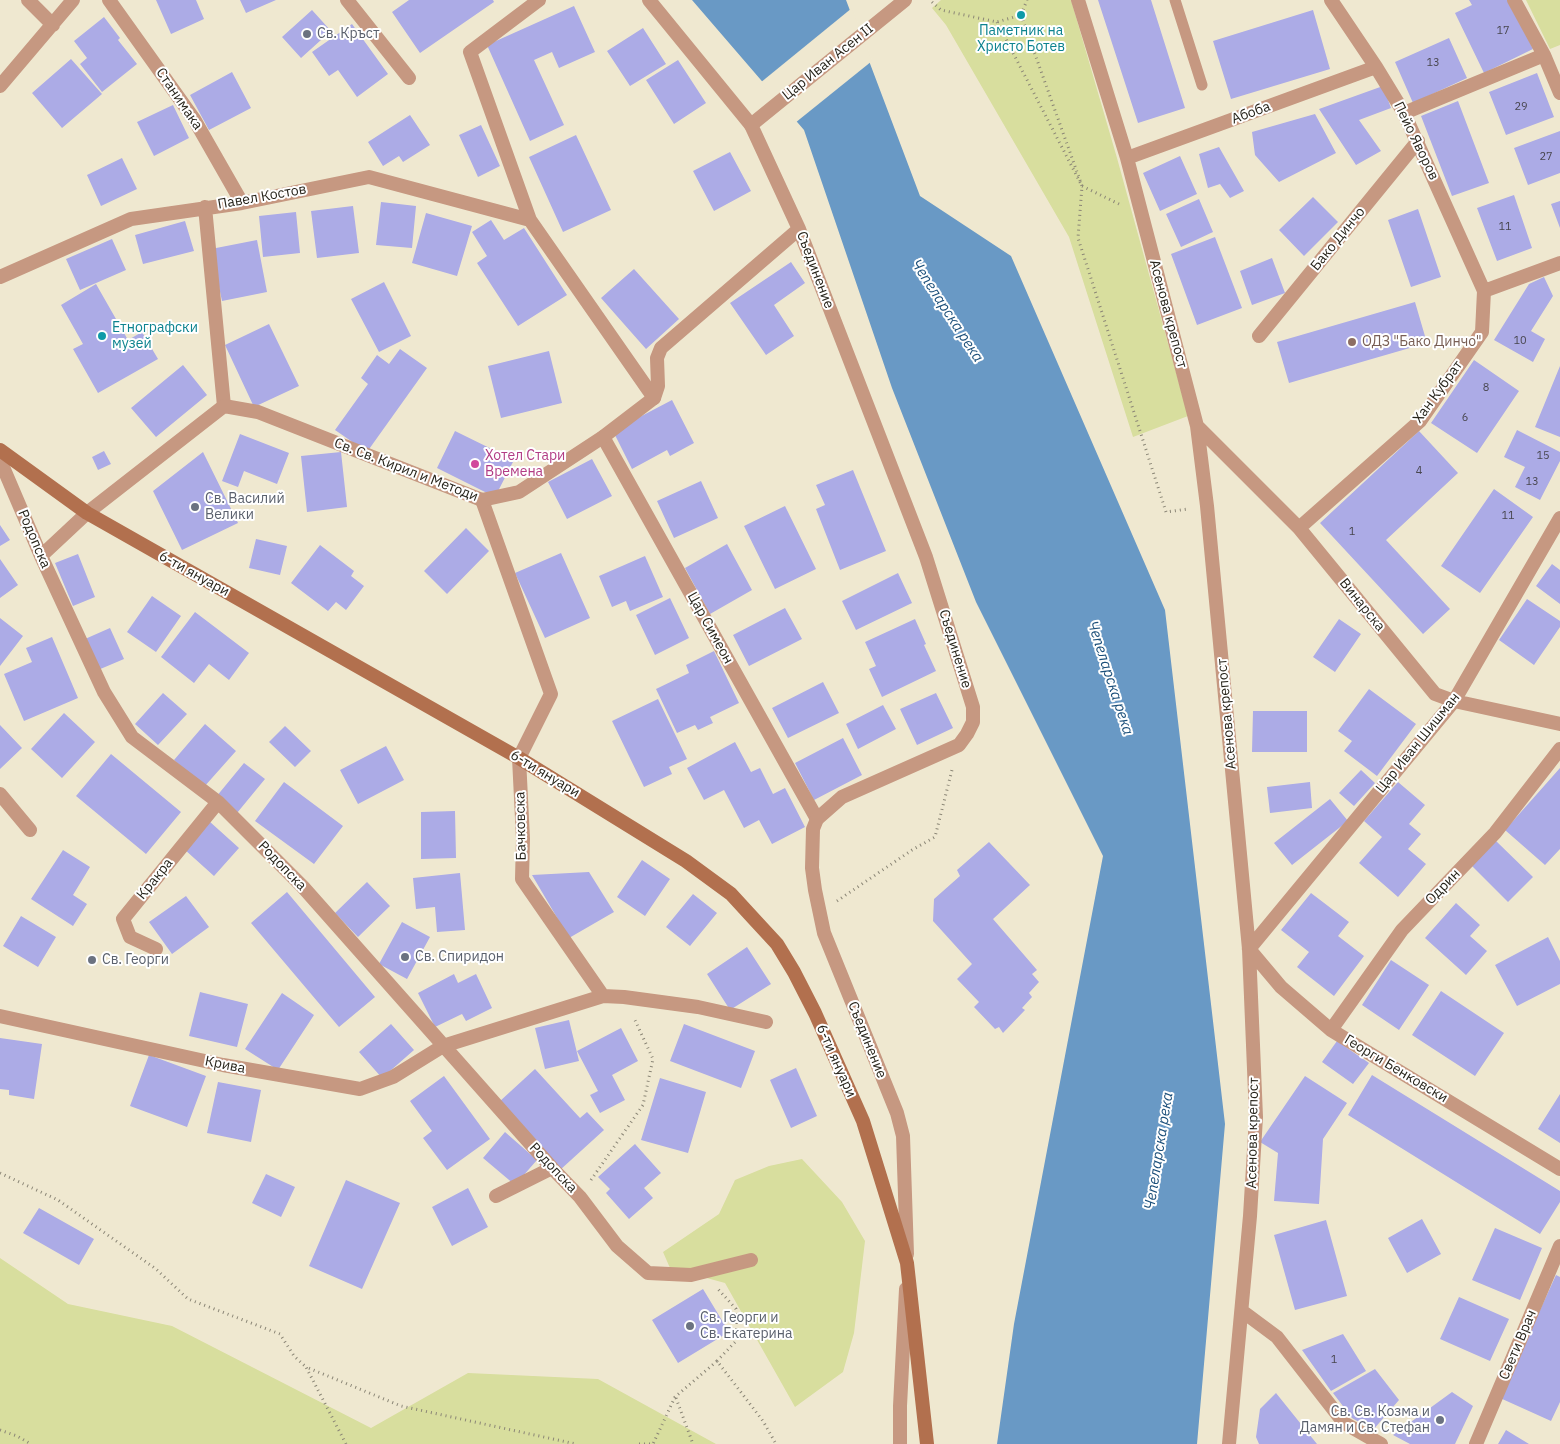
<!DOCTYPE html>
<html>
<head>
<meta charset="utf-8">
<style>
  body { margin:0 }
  canvas { display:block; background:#efe8d0 }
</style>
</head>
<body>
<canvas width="1560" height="1444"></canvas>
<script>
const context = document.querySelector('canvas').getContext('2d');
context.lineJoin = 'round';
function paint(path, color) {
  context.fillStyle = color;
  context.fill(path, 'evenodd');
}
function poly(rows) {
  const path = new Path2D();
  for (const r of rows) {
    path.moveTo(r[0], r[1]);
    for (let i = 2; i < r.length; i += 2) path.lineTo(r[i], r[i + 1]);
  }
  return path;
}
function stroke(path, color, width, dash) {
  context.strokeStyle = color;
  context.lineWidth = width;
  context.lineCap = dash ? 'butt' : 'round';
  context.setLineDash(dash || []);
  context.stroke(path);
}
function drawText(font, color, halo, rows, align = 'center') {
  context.font = font + ' "IBM Plex Sans",sans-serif';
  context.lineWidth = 4;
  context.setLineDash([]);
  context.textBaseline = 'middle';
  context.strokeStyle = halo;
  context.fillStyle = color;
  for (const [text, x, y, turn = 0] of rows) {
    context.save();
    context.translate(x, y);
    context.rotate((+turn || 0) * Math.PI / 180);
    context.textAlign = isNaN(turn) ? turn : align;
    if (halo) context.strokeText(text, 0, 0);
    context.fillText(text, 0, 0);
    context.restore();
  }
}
paint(poly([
  [941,0,1071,0,1117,158,1188,416,1133,437,1069,237,946,25,932,8],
  [1526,0,1560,0,1560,45,1550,49],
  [802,1159,842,1202,865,1241,854,1333,843,1372,795,1407,725,1283,670,1268,663,1252,719,1214,735,1180,769,1166],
  [0,1258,68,1304,172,1326,371,1428,468,1373,598,1379,716,1444,0,1444]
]), '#d8de9e');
paint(poly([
  [692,0,846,0,920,196,1011,256,1165,610,1225,1124,1197,1444,997,1444,1014,1324,1103,856,976,602,892,388,804,130]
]), '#6999c5');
paint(poly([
  [852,8,872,61,795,123,760,83]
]), '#efe8d0');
paint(poly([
  [156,0,196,0,204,19,171,34],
  [240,0,276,0,246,13],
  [409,0,493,0,494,2,420,53,392,12],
  [1098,0,1151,0,1185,108,1138,123],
  [1469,0,1510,0,1533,49,1484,73,1455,13,1472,5],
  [574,6,595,52,559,68,552,52,534,60,564,125,530,141,487,45],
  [312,10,331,31,301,58,282,37],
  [1313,10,1330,69,1231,99,1213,41],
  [104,17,120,38,118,40,137,64,102,92,80,64,87,58,74,41],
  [352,24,388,74,357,97,338,70,329,76,312,52],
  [643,28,666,64,630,86,607,51],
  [1449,38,1467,78,1413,103,1395,62],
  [71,59,102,94,62,128,32,93],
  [678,60,706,103,674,124,646,80],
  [232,72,251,108,209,130,190,95],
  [1537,73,1554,117,1506,135,1489,92],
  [1383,86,1391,108,1359,120,1381,151,1356,165,1319,109],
  [1458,101,1489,183,1452,196,1421,116],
  [173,105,189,138,154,156,137,122],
  [1315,114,1336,153,1279,182,1255,155,1252,132],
  [410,115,430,145,403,162,399,156,383,166,368,142],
  [481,125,500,166,478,177,459,135],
  [1560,131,1560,173,1528,185,1514,148],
  [576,135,611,210,563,232,529,157],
  [1219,147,1244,191,1230,198,1220,184,1208,188,1199,154],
  [730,152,751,191,714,211,693,171],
  [1180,156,1197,194,1160,211,1143,173],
  [122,158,137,189,101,206,87,175],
  [1514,195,1532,248,1497,261,1477,208],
  [1313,197,1338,222,1304,256,1279,230],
  [1199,199,1213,232,1181,247,1166,214],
  [1560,201,1560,228,1551,204],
  [381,202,416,206,412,248,376,245],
  [353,206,359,253,317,258,311,211],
  [1418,209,1441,277,1411,287,1388,220],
  [296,212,300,253,263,257,259,216],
  [426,213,472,226,457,276,412,263],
  [491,220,504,240,524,228,567,295,518,326,477,263,487,256,472,232],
  [185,221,194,251,143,264,135,235],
  [1215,237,1242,308,1197,325,1171,254],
  [112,239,126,270,80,290,66,259],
  [257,240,267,292,222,301,211,249],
  [1272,258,1285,293,1252,305,1240,271],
  [791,262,805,283,774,305,794,336,766,355,730,303],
  [634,269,679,319,646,349,601,298],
  [1544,277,1553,296,1531,331,1545,339,1533,362,1494,340,1529,284],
  [384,282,411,336,379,352,351,299],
  [96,284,128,340,142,332,158,359,98,393,73,349,83,344,61,305],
  [1415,302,1427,343,1289,383,1277,342],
  [269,324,299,386,254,407,225,345],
  [400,349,427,368,367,452,335,430,368,384,361,378,377,355,389,364],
  [549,351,562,403,501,418,488,366],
  [1474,360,1519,391,1477,453,1431,423],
  [183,365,207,395,156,437,131,408],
  [1560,366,1560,437,1535,427],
  [672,400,694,443,670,456,667,450,632,469,613,431],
  [1517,430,1560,452,1560,461,1540,500,1515,487,1525,467,1504,457],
  [455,431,514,460,495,497,437,468],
  [1419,431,1458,473,1386,540,1450,609,1423,634,1320,523],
  [240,434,289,453,277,484,244,471,238,487,222,481],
  [104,451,111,464,98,470,92,457],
  [203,452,238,523,182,550,153,491],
  [341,452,347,507,307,512,301,456],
  [592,459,612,496,567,519,548,482],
  [853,470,886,551,840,570,816,509,825,505,816,485],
  [701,481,718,518,674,538,657,501],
  [1494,489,1533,517,1480,593,1441,566],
  [785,506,816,569,775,589,744,526],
  [0,525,10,540,0,546],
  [466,528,489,551,447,594,424,571],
  [256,539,287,546,280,575,249,568],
  [727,544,752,590,710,614,685,568],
  [320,545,354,571,351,576,364,586,346,610,336,602,328,611,291,583],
  [561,553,590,618,545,638,515,573],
  [78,554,95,597,73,606,55,563],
  [645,556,663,597,630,611,626,601,612,607,599,576],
  [0,559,18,585,0,598],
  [1552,564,1560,570,1560,604,1536,586],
  [898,573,912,603,856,630,842,601],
  [152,596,181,616,156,652,127,632],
  [670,598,689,638,655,655,636,615],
  [1527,599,1560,621,1560,627,1534,665,1499,640],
  [785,608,802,639,749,666,733,635],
  [195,612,249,653,229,680,209,664,194,683,161,657],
  [0,618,23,636,0,666],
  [915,619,926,644,924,645,936,671,882,697,869,669,876,666,865,642],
  [1339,619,1361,634,1335,672,1313,657],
  [110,628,124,659,98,670,85,639],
  [52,637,78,698,24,721,4,674,32,662,26,648],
  [714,651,739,703,710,717,713,723,698,730,695,725,677,733,656,689,689,673,686,665],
  [823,682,839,713,788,738,772,708],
  [1369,689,1416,724,1377,776,1344,751,1352,741,1338,731],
  [163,693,187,714,158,745,135,724],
  [936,693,953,728,917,745,900,709],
  [658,699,687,759,669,767,672,774,644,787,612,721],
  [883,705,896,729,858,749,846,724],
  [1253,711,1307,711,1307,752,1252,752],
  [64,713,95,742,62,778,31,749],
  [205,724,236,751,204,787,174,760],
  [0,725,22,748,0,769],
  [285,726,311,751,295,767,269,742],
  [843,738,862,775,814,800,795,763],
  [735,742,751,772,760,768,773,794,785,788,805,827,772,844,759,820,744,828,724,790,704,800,687,768],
  [386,746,404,780,358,804,340,770],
  [111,754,181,812,146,854,76,796],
  [244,763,265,779,237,813,216,797],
  [1560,768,1560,849,1545,865,1505,830],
  [1361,770,1375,783,1354,806,1339,793],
  [284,782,343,826,314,864,255,821],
  [1310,782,1312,808,1270,813,1267,787],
  [1398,782,1425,805,1409,824,1421,834,1408,849,1426,864,1398,897,1359,863,1382,837,1364,821],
  [1330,799,1348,821,1292,865,1274,843],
  [455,811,456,858,421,859,421,812],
  [209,821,239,848,214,876,184,849],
  [1495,840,1533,877,1508,902,1471,865],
  [989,842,1030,885,993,919,1037,970,1032,974,1039,982,1029,993,1032,997,1022,1008,1025,1010,1003,1033,999,1027,995,1029,974,1007,979,1002,957,979,972,964,933,921,934,899,960,876,957,870],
  [63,850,90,867,73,895,87,904,73,926,31,899],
  [642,860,670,879,645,916,617,897],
  [589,872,614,912,569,938,532,875],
  [460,873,465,930,437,932,435,907,416,909,413,878],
  [367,882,390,906,358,937,335,913],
  [287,892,375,997,339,1027,251,923],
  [1311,893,1349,922,1338,936,1364,956,1334,996,1297,967,1309,952,1281,930],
  [693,894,717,913,690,946,666,927],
  [186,896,209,927,172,954,149,922],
  [1456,903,1480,925,1470,936,1487,951,1466,975,1425,938],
  [21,916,56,937,38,967,3,946],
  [402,922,430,937,407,979,379,964],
  [1548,937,1560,961,1560,984,1517,1006,1495,965],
  [747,947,771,984,730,1010,707,974],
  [1391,960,1429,985,1399,1030,1362,1005],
  [454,974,458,983,476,974,492,1008,466,1021,462,1014,435,1027,418,993],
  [1441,991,1504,1033,1475,1076,1412,1035],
  [200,992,248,1004,237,1047,189,1036],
  [282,993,314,1015,278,1070,245,1049],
  [569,1020,579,1061,545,1069,535,1028],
  [391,1024,414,1050,382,1078,359,1052],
  [684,1024,755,1051,741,1088,670,1061],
  [621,1028,638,1061,612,1075,625,1100,600,1113,590,1095,598,1091,577,1051],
  [0,1038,42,1044,34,1099,9,1095,9,1090,0,1089],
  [1337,1041,1369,1063,1353,1084,1322,1062],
  [149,1055,206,1076,187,1127,130,1106],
  [796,1068,817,1116,791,1128,770,1080],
  [535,1069,580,1118,587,1112,604,1130,560,1170,499,1102],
  [1372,1075,1560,1191,1560,1202,1540,1234,1348,1115],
  [444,1076,490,1139,447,1170,423,1138,432,1131,410,1101],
  [1305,1076,1347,1103,1323,1139,1319,1204,1274,1201,1278,1153,1260,1142],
  [660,1078,706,1092,688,1153,641,1140],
  [218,1082,261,1090,251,1142,207,1133],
  [1560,1094,1560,1143,1538,1129],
  [505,1132,537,1160,515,1185,483,1158],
  [635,1144,661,1173,644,1188,653,1198,629,1219,606,1193,610,1189,598,1177],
  [266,1174,295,1187,281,1217,252,1203],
  [346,1180,400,1203,362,1289,309,1266],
  [468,1188,488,1227,452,1246,432,1207],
  [39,1208,94,1239,79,1265,23,1233],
  [1422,1219,1441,1254,1407,1273,1388,1238],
  [1326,1220,1347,1296,1295,1310,1274,1235],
  [1495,1228,1542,1248,1520,1300,1472,1280],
  [1556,1275,1560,1277,1560,1402,1551,1421,1500,1398],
  [703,1289,729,1332,678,1363,652,1320],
  [1459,1297,1509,1319,1490,1361,1440,1339],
  [1343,1334,1366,1371,1331,1391,1302,1350],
  [1375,1369,1399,1400,1373,1430,1352,1418,1333,1393],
  [1452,1392,1473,1406,1455,1444,1410,1444,1393,1435],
  [1276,1393,1317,1444,1259,1444,1256,1437,1260,1409],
  [1506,1430,1529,1444,1498,1444]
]), '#acabe6');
stroke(poly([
  [932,2,941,10,997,22,1021,15,1027,0],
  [997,22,1082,186,1021,15],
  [1119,204,1082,186,1078,238,1166,512,1188,509],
  [837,901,912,850,935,837,952,770],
  [0,1173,58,1200,156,1269,188,1299,280,1334,294,1356,306,1367],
  [591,1180,643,1105,653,1059,634,1018],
  [717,1361,737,1340,736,1309,718,1289],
  [676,1398,693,1444],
  [0,1430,17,1436,31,1444],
  [346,1444,306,1367,401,1406,576,1444],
  [639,1444,653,1444,675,1397,717,1361,763,1421,776,1444]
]), '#8b8676', 3, [1, 4]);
stroke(poly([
  [1175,0,1202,85]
]), '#c69881', 11);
stroke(poly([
  [28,0,53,25],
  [109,0,194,119,242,203],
  [347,0,409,78],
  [539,0,470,52,530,220,654,398],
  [649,0,751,125],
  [1078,0,1127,158,1197,426,1207,506,1249,949,1256,1117,1250,1216,1229,1444],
  [1331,0,1376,67,1404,113,1484,291],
  [1514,0,1544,55,1560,93],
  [0,86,73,0],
  [1404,113,1544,55],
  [1127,158,1376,67],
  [205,207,224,406],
  [0,277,131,219,242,203,369,177,530,220],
  [1259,336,1418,141],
  [1197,426,1299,528,1435,694,1454,701,1560,724],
  [603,437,817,819],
  [0,460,41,556,104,692,132,737,218,802,303,887,552,1168,580,1197,617,1246,648,1273,691,1275,751,1260],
  [482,500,551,694,519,758,523,839,522,879,603,996],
  [1560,518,1454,701,1249,949,1281,987,1331,1030,1560,1169],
  [1299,528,1420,421,1482,332,1484,291,1560,263],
  [41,556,87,513],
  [0,794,30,830],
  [156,949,130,937,123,919,218,802],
  [0,1016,223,1065,360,1089,393,1077,443,1046,603,996,624,997,698,1007,766,1022],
  [1331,1030,1402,930,1495,833,1560,749],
  [496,1196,552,1168],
  [1242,1311,1277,1337,1344,1423,1381,1444],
  [900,1444,900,1406,906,1289],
  [1476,1444,1560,1246]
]), '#c69881', 14);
stroke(poly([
  [905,0,751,125,799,229,926,557,973,707,973,722,967,734,959,745,842,797,817,819,813,829,812,868,815,890,824,933,897,1113,903,1136,907,1254],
  [87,513,224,406,258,412,482,500,519,492,603,437,654,398,658,386,657,358,661,348,799,229]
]), '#c69881', 14);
stroke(poly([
  [0,450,87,513,519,758,686,861,731,894,753,918,777,944,794,972,815,1013,863,1121,907,1263,927,1444]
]), '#b2704e', 14);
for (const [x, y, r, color] of [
  [1021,15,5,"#0f9aa8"],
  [307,34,5,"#6b7280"],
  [102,336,5,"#0f9aa8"],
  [1352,342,5,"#8d6e63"],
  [475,464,5,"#d1479c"],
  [195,507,5,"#6b7280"],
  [405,957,5,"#6b7280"],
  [92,960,5,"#6b7280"],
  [690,1326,5,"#6b7280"],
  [1440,1420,5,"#6b7280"]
]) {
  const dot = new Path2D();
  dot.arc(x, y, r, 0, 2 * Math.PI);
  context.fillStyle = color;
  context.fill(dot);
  stroke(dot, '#fff', 2);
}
drawText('11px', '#48464e', null, [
  ["17",1503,31],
  ["13",1433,63],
  ["29",1521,107],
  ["27",1546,157],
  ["11",1505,227],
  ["10",1520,341],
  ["8",1486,388],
  ["6",1465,418],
  ["15",1543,456],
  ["4",1419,471],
  ["13",1532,482],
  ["11",1508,516],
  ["1",1352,532],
  ["1",1334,1360]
]);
drawText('14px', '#0d838f', '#fff', [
  ["Паметник на",1021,31],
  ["Христо Ботев",1021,47],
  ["Етнографски",112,328,"left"],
  ["музей",112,344,"left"]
]);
drawText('14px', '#5b616d', '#fff', [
  ["Св. Кръст",317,34],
  ["Св. Василий",205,499],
  ["Велики",205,515],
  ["Св. Спиридон",415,957],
  ["Св. Георги",102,960],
  ["Св. Георги и",700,1318],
  ["Св. Екатерина",700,1334],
  ["Св. Св. Козма и",1430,1412,"right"],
  ["Дамян и Св. Стефан",1430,1428,"right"]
], 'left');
drawText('14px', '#27241b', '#fff', [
  ["Цар Иван Асен II",828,62,-39],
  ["Станимака",179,99,56],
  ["Абоба",1251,113,-20],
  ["Пейо Яворов",1416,141,64],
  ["Павел Костов",262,197,-10],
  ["Бако Динчо",1338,239,-51],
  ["Съединение",815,270,69],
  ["Асенова крепост",1168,314,75],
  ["Хан Кубрат",1438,392,-54],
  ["Св. Св. Кирил и Методи",406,470,21],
  ["Родопска",34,539,67],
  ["6-ти януари",194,574,29],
  ["Винарска",1362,605,51],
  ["Цар Симеон",710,628,61],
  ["Съединение",955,649,73],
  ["Асенова крепост",1227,714,-95],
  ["Цар Иван Шишман",1418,743,-51],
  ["6-ти януари",545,774,31],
  ["Бачковска",521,826,-91],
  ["Родопска",282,866,46],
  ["Кракра",155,879,-51],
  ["Одрин",1443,887,-46],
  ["Съединение",867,1040,68],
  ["6-ти януари",836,1061,66],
  ["Крива",225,1065,11],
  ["Георги Бенковски",1396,1069,31],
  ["Асенова крепост",1253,1133,-89],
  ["Родопска",553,1168,47],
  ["Свети Врач",1518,1345,-67]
]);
drawText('14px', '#785e54', '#fff', [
  ["ОДЗ \"Бако Динчо\"",1362,342]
], 'left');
drawText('14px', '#b23c85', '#fff', [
  ["Хотел Стари",485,456],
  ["Времена",485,472]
], 'left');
drawText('italic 15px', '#1b4f7a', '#fff', [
  ["Чепеларска река",947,311,57],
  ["Чепеларска река",1110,678,72],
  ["Чепеларска река",1159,1151,-81]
]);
</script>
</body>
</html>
